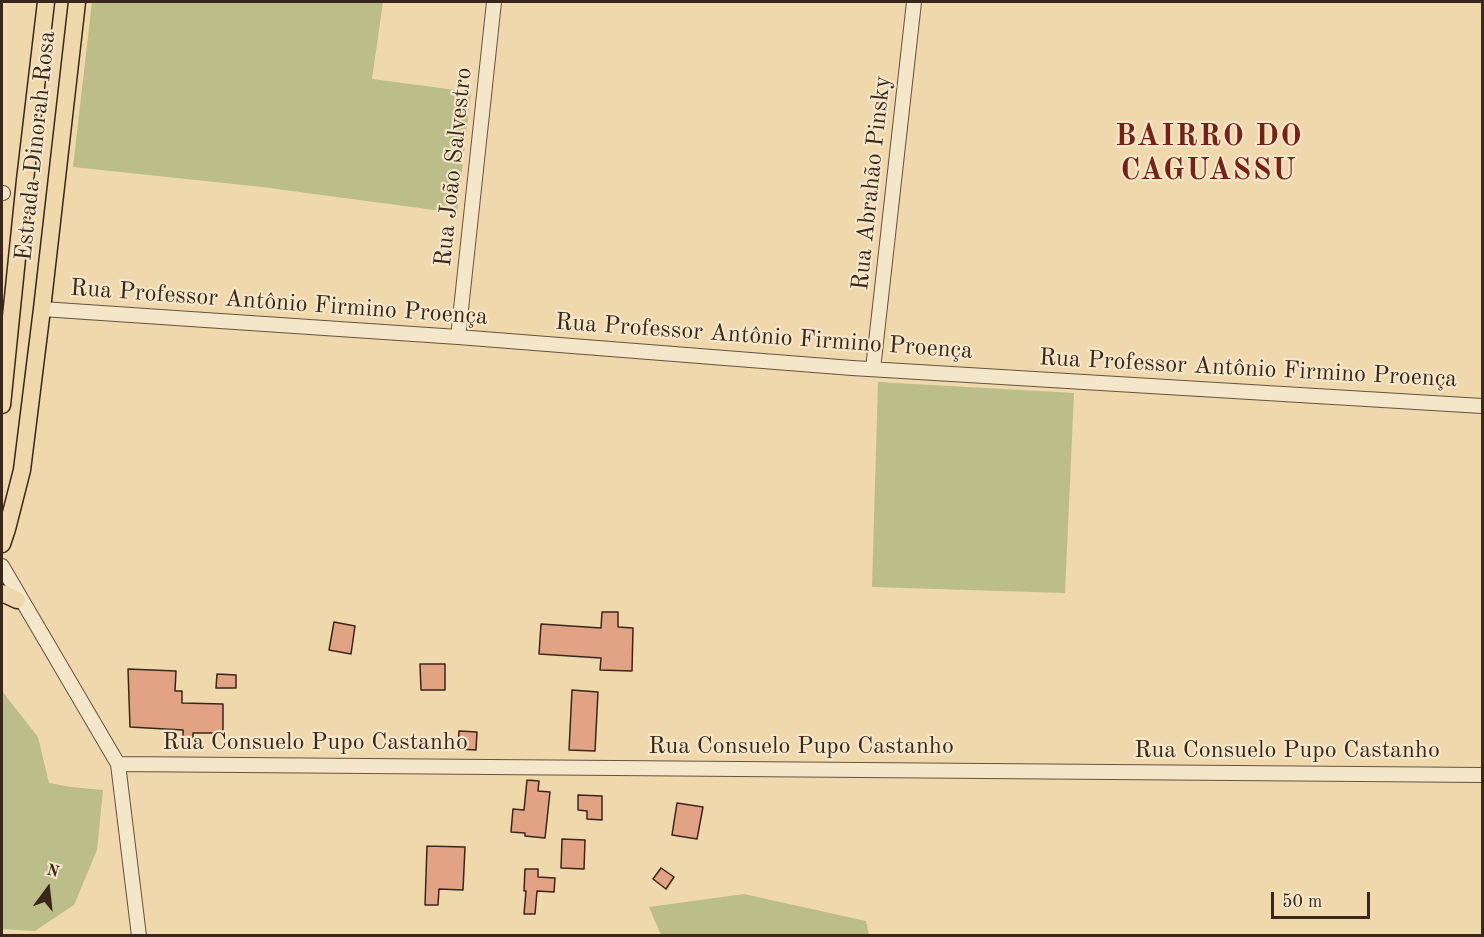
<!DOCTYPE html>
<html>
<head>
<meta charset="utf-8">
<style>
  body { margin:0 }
  #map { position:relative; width:1484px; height:937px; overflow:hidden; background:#eed8ac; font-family:"Old Standard TT",serif }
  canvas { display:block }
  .frame { position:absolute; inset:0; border:3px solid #38271a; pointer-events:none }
  .north { position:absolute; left:18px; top:859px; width:60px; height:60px; -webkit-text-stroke:4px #f4e6c9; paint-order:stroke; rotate:15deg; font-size:16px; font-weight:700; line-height:24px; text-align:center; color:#38271a }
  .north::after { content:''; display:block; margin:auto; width:21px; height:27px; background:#38271a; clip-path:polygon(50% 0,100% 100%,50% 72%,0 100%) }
  .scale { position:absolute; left:1271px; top:892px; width:99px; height:27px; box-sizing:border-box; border:3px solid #38271a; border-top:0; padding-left:8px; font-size:18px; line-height:21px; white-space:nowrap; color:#38271a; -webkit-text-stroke:4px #f4e6c9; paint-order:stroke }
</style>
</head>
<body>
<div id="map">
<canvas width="1484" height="937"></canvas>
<div class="frame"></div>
<div class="north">N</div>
<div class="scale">50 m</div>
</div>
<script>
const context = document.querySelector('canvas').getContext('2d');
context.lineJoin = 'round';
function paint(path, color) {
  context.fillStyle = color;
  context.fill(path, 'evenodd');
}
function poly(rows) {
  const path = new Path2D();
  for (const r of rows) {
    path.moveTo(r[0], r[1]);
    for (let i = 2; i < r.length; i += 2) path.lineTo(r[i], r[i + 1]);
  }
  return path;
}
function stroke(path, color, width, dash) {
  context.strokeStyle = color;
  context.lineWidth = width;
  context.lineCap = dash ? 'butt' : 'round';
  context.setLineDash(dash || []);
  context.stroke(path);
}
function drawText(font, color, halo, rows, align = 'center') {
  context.font = font + ' "Old Standard TT",serif';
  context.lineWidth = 4.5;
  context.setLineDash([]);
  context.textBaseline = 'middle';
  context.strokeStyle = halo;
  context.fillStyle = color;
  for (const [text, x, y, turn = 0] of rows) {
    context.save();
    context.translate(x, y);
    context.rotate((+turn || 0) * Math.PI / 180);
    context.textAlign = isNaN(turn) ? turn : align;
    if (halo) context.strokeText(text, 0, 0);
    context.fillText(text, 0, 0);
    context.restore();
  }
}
paint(poly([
  [92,2,383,2,372,79,471,92,457,213,262,187,73,167],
  [878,382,1074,393,1065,593,872,587],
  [2,691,38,737,49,783,71,787,103,790,97,850,74,905,35,931,2,929],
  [744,894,866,921,869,935,661,935,649,907]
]), '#bbbe88');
const building = poly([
  [602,612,618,612,618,627,633,628,632,671,600,670,601,658,539,654,541,624,601,628,602,612],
  [334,622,355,626,351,654,329,650,334,622],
  [420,664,445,664,445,690,421,690,420,664],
  [128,669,176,671,175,691,182,691,182,703,223,704,223,733,193,733,193,744,183,744,183,730,130,727,128,669],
  [217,674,236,675,236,688,216,688,217,674],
  [572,690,598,692,595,751,569,750,572,690],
  [459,731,477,732,476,750,458,749,459,731],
  [527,780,539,781,538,791,550,792,545,838,525,836,525,833,511,832,513,809,524,810,527,780],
  [578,795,602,796,602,820,587,819,587,811,578,810,578,795],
  [677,803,703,807,697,839,672,835,677,803],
  [562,839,585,840,584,869,561,868,562,839],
  [427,846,465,847,463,890,439,889,438,905,425,905,427,846],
  [661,868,674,877,666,889,653,879,661,868],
  [525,869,538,869,538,877,555,878,554,892,537,891,535,914,524,914,526,891,524,891,525,869]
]);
paint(building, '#e1a384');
stroke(building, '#38271a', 1.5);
const minor = poly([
  [2,193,3,193,2,193],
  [42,309,458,337,852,368,1482,406],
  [458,337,494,2],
  [873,369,914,2],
  [2,566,118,764,139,936],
  [118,764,1482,775]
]);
const major = poly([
  [2,405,25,180,46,2],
  [2,544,7,529,22,470,42,309,77,2],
  [2,593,17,600]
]);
stroke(minor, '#66533e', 16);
stroke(major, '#38271a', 19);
stroke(minor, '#f4e6c9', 14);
stroke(major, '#eed8ac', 16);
drawText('24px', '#38271a', '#f4e6c9', [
  ["Estrada Dinorah Rosa",36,146,-84],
  ["Rua João Salvestro",454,167,-84],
  ["Rua Abrahão Pinsky",872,183,-84],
  ["Rua Professor Antônio Firmino Proença",279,303,4],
  ["Rua Professor Antônio Firmino Proença",764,337,4],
  ["Rua Professor Antônio Firmino Proença",1248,369,3],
  ["Rua Consuelo Pupo Castanho",315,743],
  ["Rua Consuelo Pupo Castanho",801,747],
  ["Rua Consuelo Pupo Castanho",1287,751]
]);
context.letterSpacing = '1.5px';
drawText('bold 30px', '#7a1f14', '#f4e6c9', [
  ["BAIRRO DO",1209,137],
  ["CAGUASSU",1209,171]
]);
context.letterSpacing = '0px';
</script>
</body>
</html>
